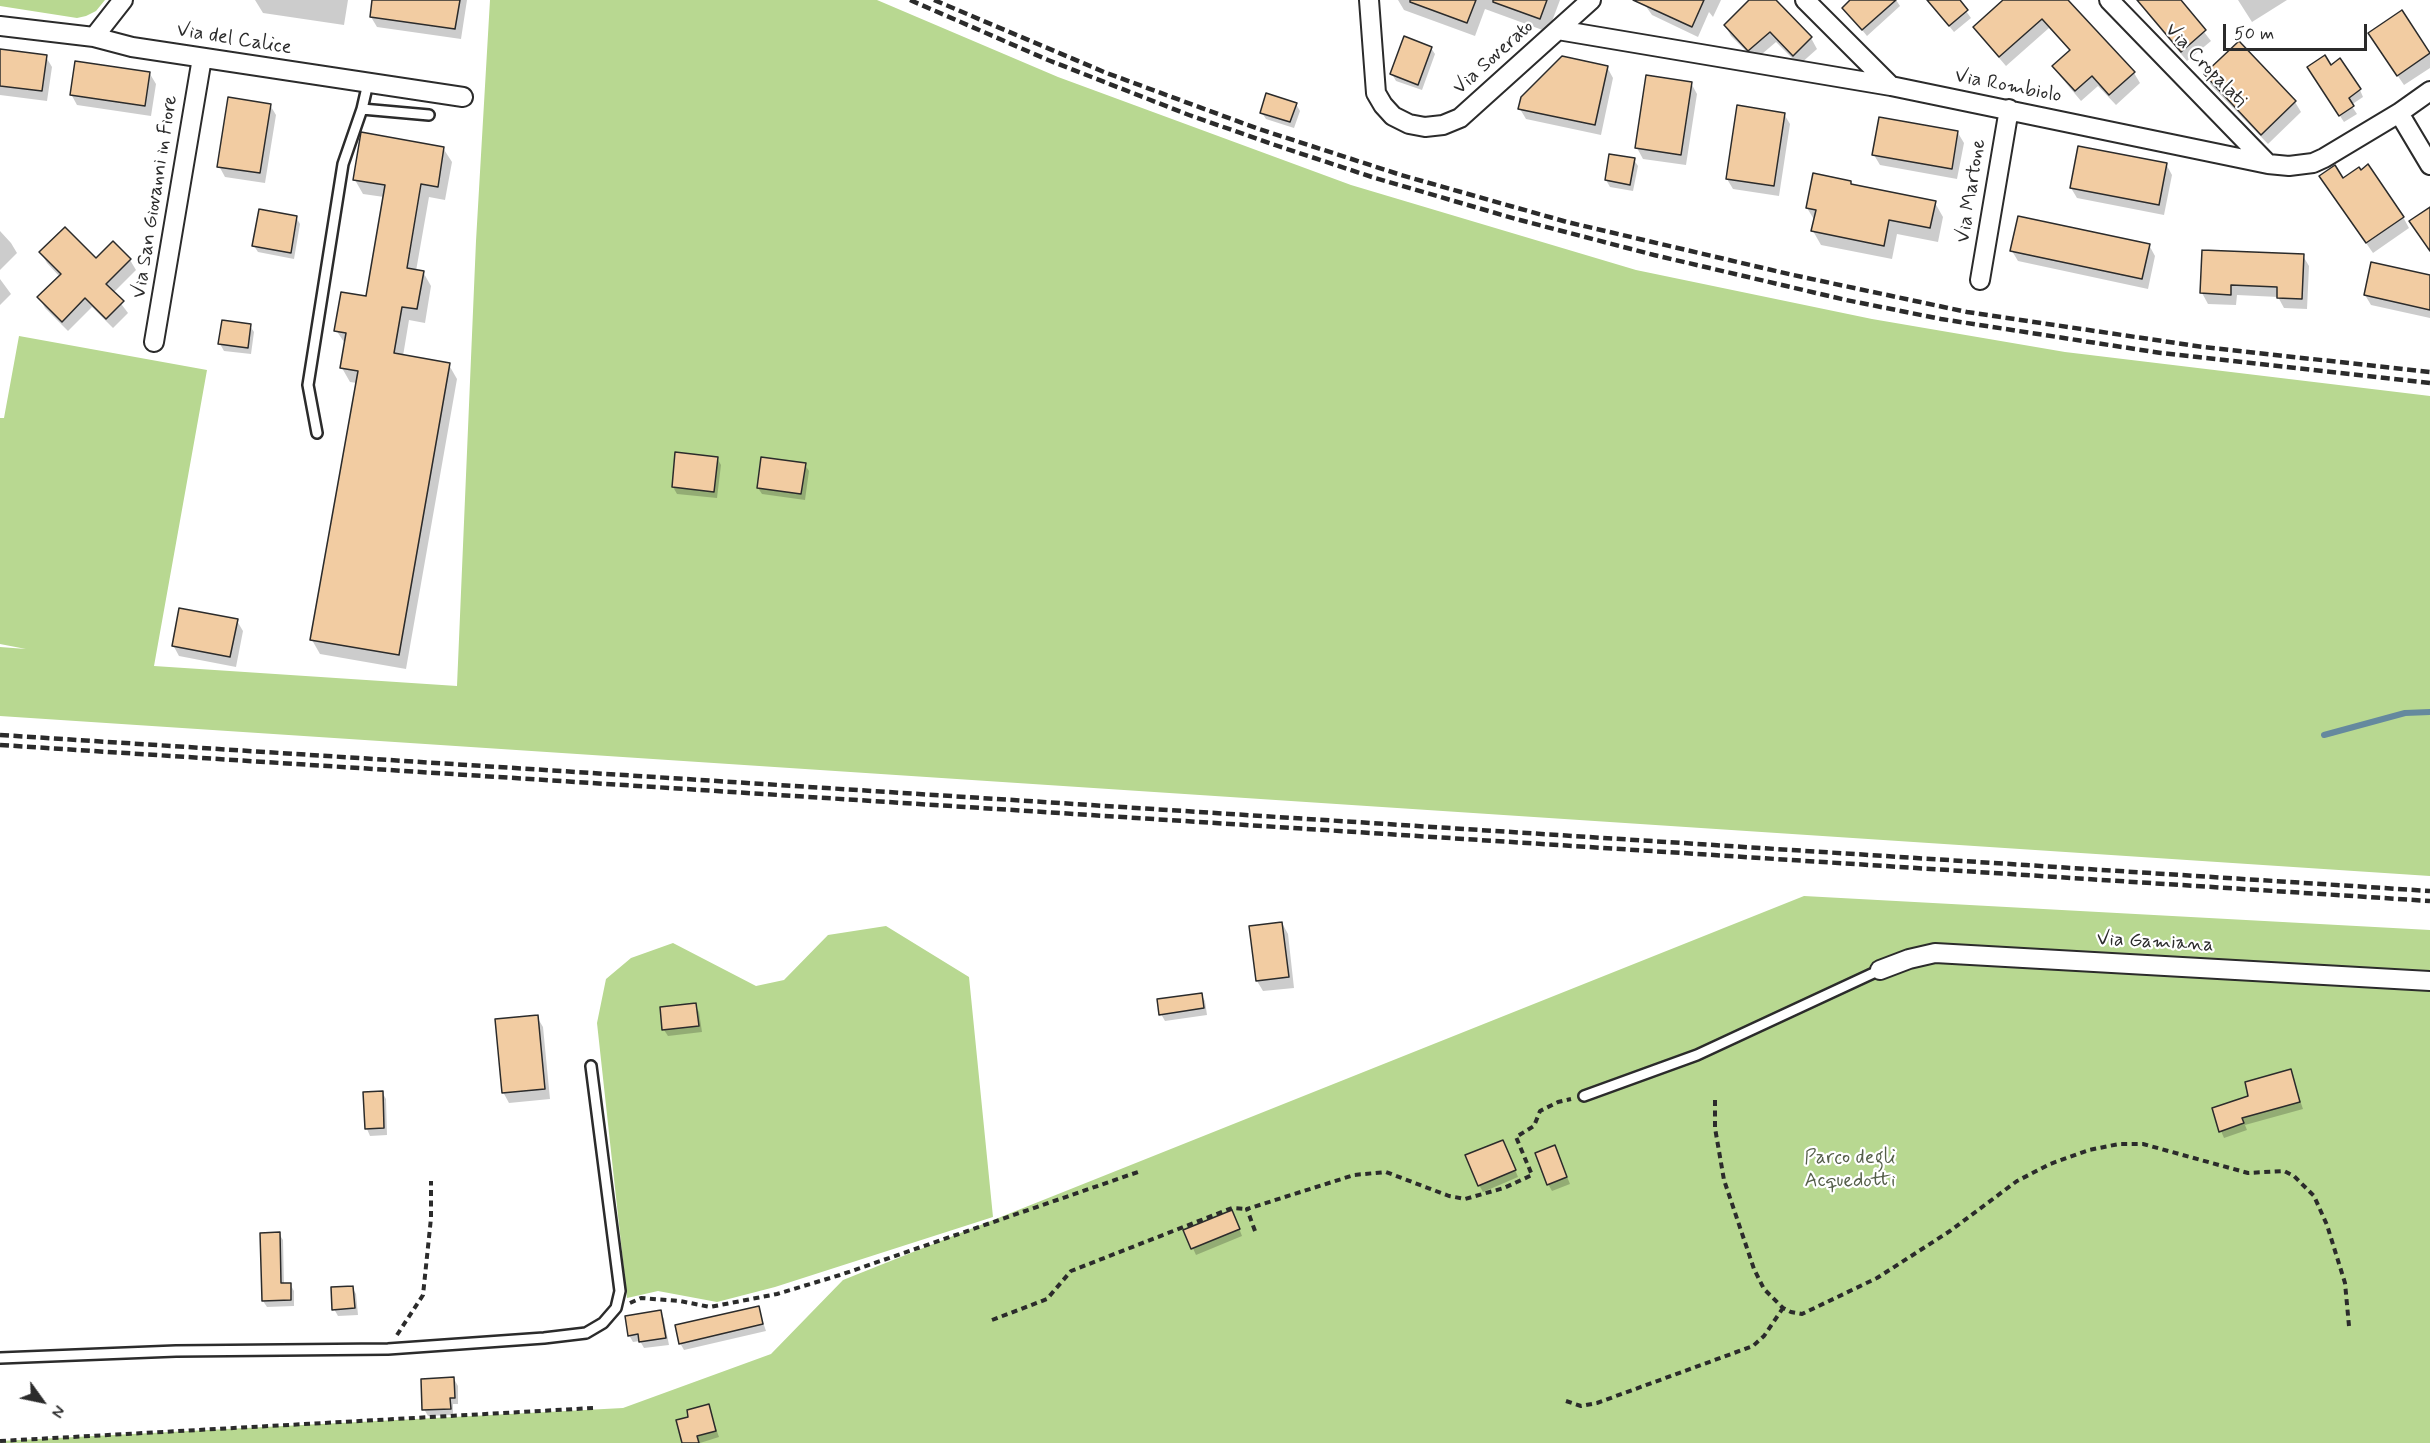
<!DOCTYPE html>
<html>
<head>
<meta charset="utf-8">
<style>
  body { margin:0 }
  #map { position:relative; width:2430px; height:1443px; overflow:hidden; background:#fff; font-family:Mynerve,sans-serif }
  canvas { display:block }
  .north { position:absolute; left:12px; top:1371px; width:60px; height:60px; -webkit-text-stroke:4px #fff; paint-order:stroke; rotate:123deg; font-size:16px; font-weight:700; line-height:24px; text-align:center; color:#2b2b2b }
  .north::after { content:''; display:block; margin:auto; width:21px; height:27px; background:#2b2b2b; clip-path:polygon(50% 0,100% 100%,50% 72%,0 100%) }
  .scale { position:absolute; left:2223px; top:24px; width:144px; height:27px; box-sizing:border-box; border:3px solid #2b2b2b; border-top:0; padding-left:8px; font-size:18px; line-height:21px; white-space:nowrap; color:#2b2b2b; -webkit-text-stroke:4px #fff; paint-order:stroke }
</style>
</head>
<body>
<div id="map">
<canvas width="2430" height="1443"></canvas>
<div class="north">N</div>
<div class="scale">50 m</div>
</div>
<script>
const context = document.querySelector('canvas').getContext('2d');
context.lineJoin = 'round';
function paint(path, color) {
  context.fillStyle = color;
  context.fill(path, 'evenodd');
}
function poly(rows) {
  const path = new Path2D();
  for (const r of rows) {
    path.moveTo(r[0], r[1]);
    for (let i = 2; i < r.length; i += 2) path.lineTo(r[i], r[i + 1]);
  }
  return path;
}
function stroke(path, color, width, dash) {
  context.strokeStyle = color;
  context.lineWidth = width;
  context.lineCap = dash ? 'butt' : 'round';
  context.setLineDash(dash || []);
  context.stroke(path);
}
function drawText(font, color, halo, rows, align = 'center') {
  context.font = font + ' Mynerve,sans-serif';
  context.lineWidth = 4.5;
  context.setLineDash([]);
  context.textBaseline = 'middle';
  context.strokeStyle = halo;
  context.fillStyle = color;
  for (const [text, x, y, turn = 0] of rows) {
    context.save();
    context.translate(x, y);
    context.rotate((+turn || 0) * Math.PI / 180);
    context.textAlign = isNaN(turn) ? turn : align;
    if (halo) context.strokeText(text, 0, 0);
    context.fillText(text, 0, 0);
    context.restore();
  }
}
paint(poly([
  [0,0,105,0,96,11,86,16,77,18,0,6],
  [490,0,877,0,1058,77,1351,185,1636,270,1872,319,2065,352,2430,396,2430,876,0,716,0,647,26,649,0,644,0,418,4,418,19,336,207,370,154,666,457,686,476,241],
  [1804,896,2430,930,2430,1443,0,1443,0,1441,623,1408,771,1354,843,1280],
  [886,926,969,977,993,1217,775,1287,717,1302,658,1291,627,1298,597,1023,606,979,631,958,673,943,756,986,784,980,828,935]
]), '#b8d891');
paint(poly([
  [255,0,348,0,344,25,263,13],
  [374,0,467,0,461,39,377,27,371,17],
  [1398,0,1560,0,1548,32,1485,9,1475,36,1404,10],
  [1648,0,1721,0,1713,17,1709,12,1698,37,1652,15,1645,5],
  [1752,0,1774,0,1811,38,1817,49,1799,65,1776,42,1755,60,1731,36,1725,25],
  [1852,0,1896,0,1900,6,1867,36,1844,8],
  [1934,0,1958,0,1971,18,1954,32,1935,9,1931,3],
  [2006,0,2066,0,2093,31,2095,29,2134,73,2140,83,2116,105,2098,86,2081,101,2060,76,2054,66,2070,51,2049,28,2006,66,1981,37,1975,27],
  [2144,0,2179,0,2211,41,2187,61,2147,13,2141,3],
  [2238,0,2287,0,2252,22],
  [2401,12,2430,54,2430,68,2404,85,2376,44],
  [2239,43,2295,102,2301,112,2268,144,2211,85,2205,74],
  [1431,48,1435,54,1422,90,1396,81,1392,74],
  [0,51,46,57,52,67,47,101,0,95],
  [1607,67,1613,78,1601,135,1526,119,1520,109],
  [2331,67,2360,90,2363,97,2351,105,2357,114,2344,122,2312,74],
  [150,74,156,84,151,116,77,105,71,94],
  [1691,83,1697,94,1686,165,1643,159,1637,148],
  [1296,104,1300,111,1294,128,1266,119,1262,113],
  [270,105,276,115,265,183,225,177,219,166],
  [1784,114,1790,124,1779,196,1733,189,1727,179],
  [1958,133,1964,143,1957,179,1880,165,1874,155],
  [443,148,452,162,445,200,429,197,416,271,423,272,431,286,425,323,409,320,403,356,449,365,457,379,406,669,320,654,312,640,357,383,350,382,342,368,346,345,336,330,367,298,384,197,363,194,355,180],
  [1634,160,1638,166,1633,191,1610,187,1606,180],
  [2166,164,2172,175,2164,215,2077,198,2071,188],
  [2343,180,2403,217,2409,228,2373,253,2327,187],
  [1850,182,1853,186,1935,203,1943,217,1938,242,1897,234,1892,259,1821,245,1813,231,1815,221,1807,208],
  [296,217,300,224,294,259,258,252,254,246],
  [0,231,11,243,17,253,0,270],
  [2149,245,2155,256,2148,289,2018,261,2012,251],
  [41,253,96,260,130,260,136,270,113,293,128,313,113,328,92,307,68,331,45,308,39,297,60,277,47,263],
  [2303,256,2309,266,2307,309,2284,308,2278,297,2237,295,2236,305,2208,304,2202,293],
  [2430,276,2430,318,2371,305,2365,295],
  [0,279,11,294,0,305],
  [250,326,254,332,251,354,224,351,220,344],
  [717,458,721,465,717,498,677,494,673,487],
  [805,465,809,471,805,500,762,494,758,488],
  [237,621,243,631,236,667,179,656,173,645],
  [1282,923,1288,934,1294,988,1263,991,1257,981,1251,927],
  [1201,994,1205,1001,1207,1015,1165,1021,1161,1014],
  [695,1005,699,1012,702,1032,668,1036,664,1030],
  [537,1017,543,1027,550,1099,509,1103,503,1092],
  [2290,1071,2303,1109,2245,1125,2247,1130,2224,1138,2221,1131,2250,1097],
  [382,1092,386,1099,387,1135,370,1136,367,1129,365,1093],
  [1555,1147,1570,1184,1552,1191,1548,1184],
  [1506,1148,1518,1177,1483,1192,1479,1185],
  [1235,1218,1242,1236,1196,1255,1185,1231],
  [279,1234,283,1240,284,1284,290,1284,294,1291,294,1306,267,1307,263,1301],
  [352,1287,356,1294,358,1315,338,1316,334,1309],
  [758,1307,766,1331,684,1350,680,1343],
  [661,1312,664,1319,669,1345,644,1348,640,1341,633,1342,629,1335],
  [454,1379,458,1386,458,1404,453,1404,453,1415,428,1416,424,1409],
  [708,1406,719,1437,700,1443,683,1443,690,1418]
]), '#0003');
stroke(poly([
  [2324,735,2405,713,2430,712]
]), '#65899e', 6);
const building = poly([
  [372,0,460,0,455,29,370,17,372,0],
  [1410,0,1476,0,1467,23,1410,2,1410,0],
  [1493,0,1547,0,1540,19,1493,2,1493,0],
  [1633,0,1704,0,1692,27,1633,0],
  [1749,0,1776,0,1812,37,1793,56,1770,32,1748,51,1724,25,1749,0],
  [1850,0,1896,0,1862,30,1842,8,1850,0],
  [1927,0,1960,0,1968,10,1949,26,1927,0],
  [2003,0,2068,0,2135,72,2109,95,2092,76,2075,91,2052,66,2070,50,2042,19,1999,57,1973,27,2003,0],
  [2137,0,2181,0,2206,30,2181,52,2137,0],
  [2402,10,2430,53,2397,76,2368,33,2402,10],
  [1404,36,1432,47,1418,85,1390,74,1404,36],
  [2239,41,2296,101,2261,135,2204,74,2239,41],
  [0,49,47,55,42,91,0,86,0,49],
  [2325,55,2331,65,2340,58,2361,89,2349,98,2354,106,2339,116,2307,67,2325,55],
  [1562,56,1608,66,1595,125,1518,109,1521,97,1562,56],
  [75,61,150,72,145,106,70,95,75,61],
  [1646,75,1692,82,1681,155,1635,148,1646,75],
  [1266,93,1297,103,1290,122,1260,113,1266,93],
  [228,97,271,104,260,173,217,167,228,97],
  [1737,105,1785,113,1774,186,1726,179,1737,105],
  [1879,117,1958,131,1952,169,1872,155,1879,117],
  [361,132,444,147,438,187,421,184,407,268,424,271,417,309,402,307,394,353,450,363,399,655,310,640,358,371,340,368,346,333,334,331,341,292,366,296,385,185,353,180,361,132],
  [2078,146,2167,163,2159,205,2070,188,2078,146],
  [1609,154,1635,158,1630,185,1605,180,1609,154],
  [2368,164,2404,217,2366,243,2319,176,2335,165,2343,178,2359,167,2361,170,2368,164],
  [1813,173,1851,181,1851,184,1936,201,1930,228,1889,220,1884,246,1811,231,1816,210,1806,208,1813,173],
  [2430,207,2430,251,2409,221,2430,207],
  [259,209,297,216,291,253,252,246,259,209],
  [2018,216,2150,244,2142,279,2010,251,2018,216],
  [65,227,96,258,113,241,131,259,106,284,124,301,106,319,85,298,62,322,37,297,61,274,39,252,65,227],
  [2202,250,2304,254,2302,299,2277,298,2277,287,2231,285,2231,295,2200,293,2202,250],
  [2371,262,2430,275,2430,310,2364,295,2371,262],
  [222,320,251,324,248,348,218,344,222,320],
  [675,452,718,457,714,492,672,487,675,452],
  [761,457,806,463,801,494,757,488,761,457],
  [179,608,238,619,230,657,172,646,179,608],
  [1282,922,1289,977,1256,981,1249,926,1282,922],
  [1202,993,1204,1008,1159,1015,1157,999,1202,993],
  [696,1003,699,1026,662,1030,660,1007,696,1003],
  [538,1015,545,1089,502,1093,495,1019,538,1015],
  [2291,1069,2300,1102,2242,1118,2244,1123,2219,1132,2212,1108,2248,1096,2245,1082,2291,1069],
  [383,1091,384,1128,365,1129,363,1092,383,1091],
  [1503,1140,1516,1170,1478,1186,1465,1155,1503,1140],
  [1555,1145,1567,1177,1547,1185,1535,1153,1555,1145],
  [1232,1210,1240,1229,1191,1249,1183,1230,1232,1210],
  [280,1232,281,1283,291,1283,291,1300,262,1301,260,1233,280,1232],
  [353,1286,355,1308,332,1310,331,1287,353,1286],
  [759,1306,763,1324,679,1344,675,1325,759,1306],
  [661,1310,666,1338,639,1342,638,1334,628,1336,625,1316,661,1310],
  [454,1377,455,1398,450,1398,451,1409,422,1410,421,1379,454,1377],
  [709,1404,716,1431,697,1436,699,1443,682,1443,676,1420,688,1417,687,1410,709,1404]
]);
paint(building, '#f2cca2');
stroke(building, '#2b2b2b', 1.5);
const service = poly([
  [362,109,368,83],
  [317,433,308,385,343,164,362,109,429,115],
  [1584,1096,1697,1055,1880,970],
  [0,1358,176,1351,388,1349,544,1338,586,1333,603,1323,616,1308,620,1291,591,1066]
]);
const minor = poly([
  [1369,0,1376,93,1383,105,1393,116,1409,124,1425,127,1443,125,1460,118,1591,0],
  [1805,0,1891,86],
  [2109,0,2268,164],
  [0,26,94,37,132,47,463,97],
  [1558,30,1891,86,2268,164,2289,166,2313,163,2324,158,2399,113,2430,91],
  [94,37,123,0],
  [2399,113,2430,165],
  [1980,280,2009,109],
  [154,342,202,58],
  [1880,970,1909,959,1935,953,2430,981]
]);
stroke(service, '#2b2b2b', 14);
stroke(minor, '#2b2b2b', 22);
stroke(poly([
  [1715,1100,1715,1128,1724,1180,1754,1269,1764,1289,1783,1308,1791,1312,1802,1314,1877,1278,1950,1231,2017,1181,2050,1164,2089,1150,2119,1144,2143,1144,2248,1173,2284,1171,2294,1176,2314,1196,2327,1225,2345,1283,2349,1326],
  [1255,1231,1247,1209,1354,1175,1386,1172,1449,1196,1465,1199,1504,1188,1532,1175,1516,1137,1534,1126,1540,1111,1558,1102,1571,1099],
  [630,1303,641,1298,680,1301,710,1307,777,1294,840,1275,1138,1172],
  [992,1320,1047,1299,1071,1271,1232,1208,1247,1209],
  [397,1335,423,1295,431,1218,431,1181],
  [1566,1401,1581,1406,1597,1403,1753,1346,1764,1336,1783,1308],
  [0,1441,593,1408]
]), '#2b2b2b', 4, [6, 4.5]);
stroke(service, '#fff', 9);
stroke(minor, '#fff', 18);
stroke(poly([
  [910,0,1048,60,1189,115,1275,145,1375,178,1516,219,1654,255,1846,300,1941,319,2161,353,2430,383],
  [934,0,1104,72,1256,128,1401,175,1567,222,1793,275,1967,312,2203,347,2430,372],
  [0,735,2430,891],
  [0,745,2430,901]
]), '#2b2b2b', 4.5, [9, 4.5]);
drawText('20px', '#2b2b2b', '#fff', [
  ["Via del Calice",234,40,9],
  ["Via Soverato",1494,58,-42],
  ["Via Cropalati",2205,66,46],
  ["Via Rombiolo",2008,87,11],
  ["Via Martone",1972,191,-81],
  ["Via San Giovanni in Fiore",156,197,-81],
  ["Via Gamiana",2155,943,3]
]);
drawText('20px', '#555f4a', '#fff', [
  ["Parco degli",1850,1159],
  ["Acquedotti",1850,1182]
]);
</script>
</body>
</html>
